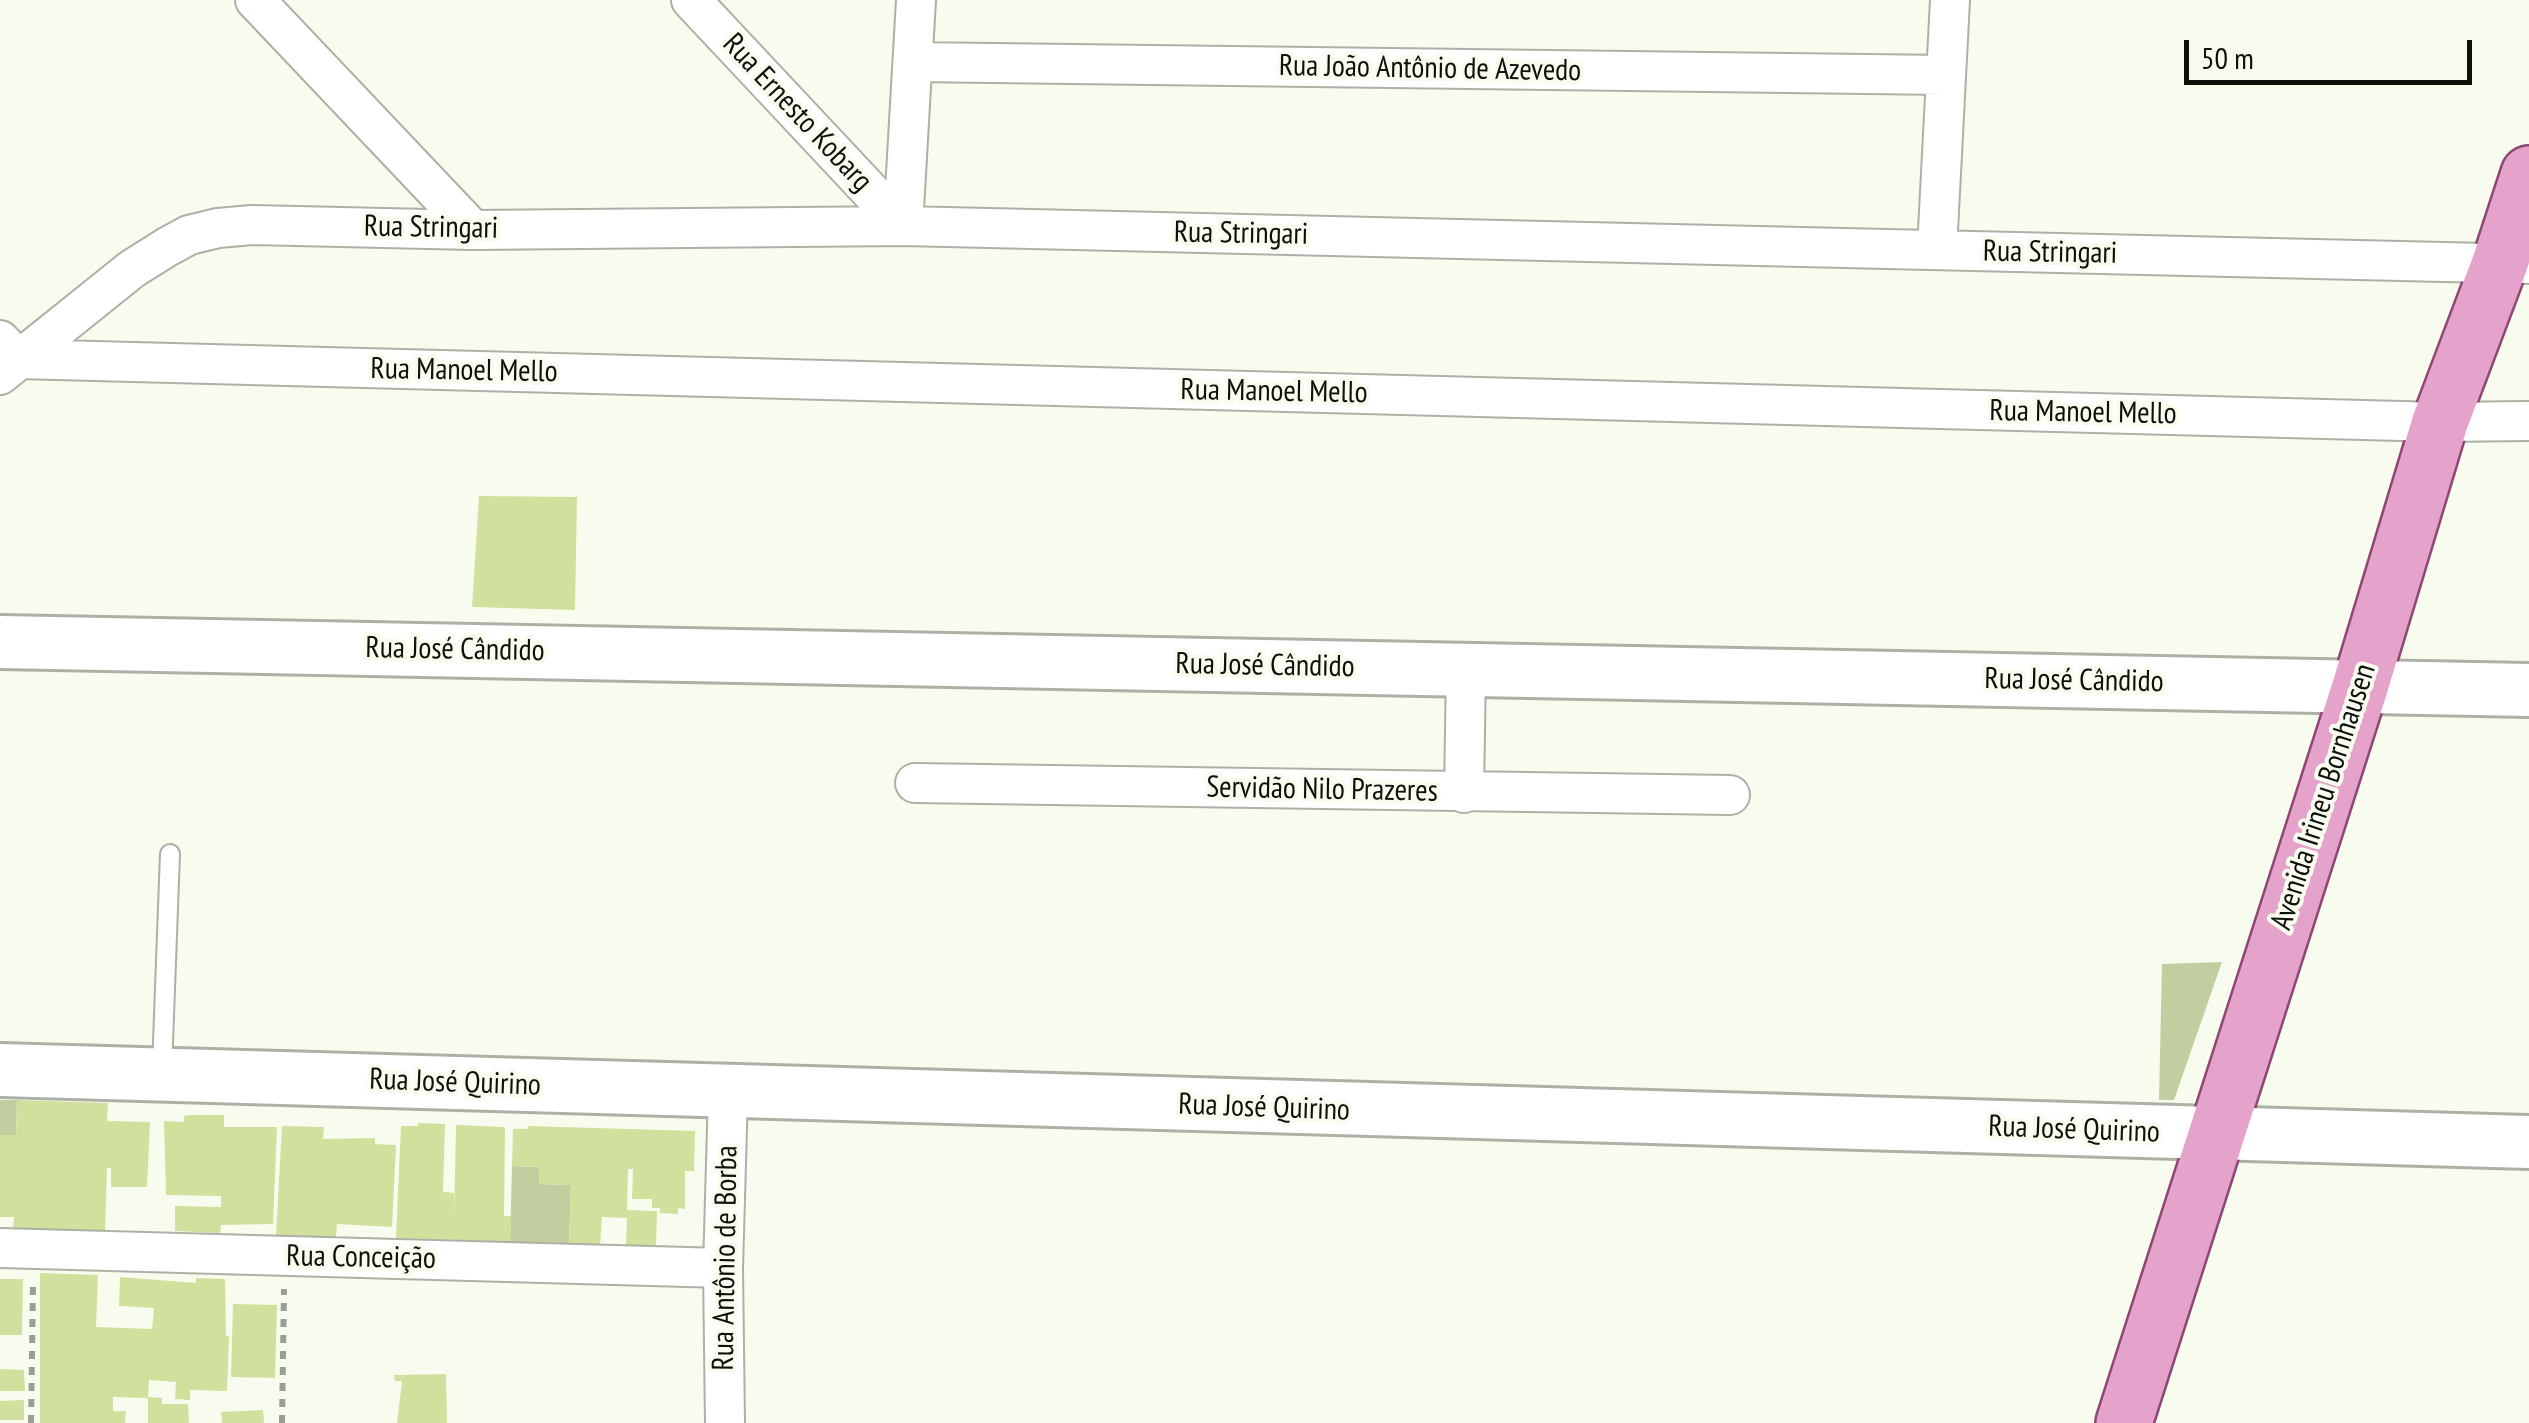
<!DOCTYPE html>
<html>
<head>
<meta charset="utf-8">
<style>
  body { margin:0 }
  #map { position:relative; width:2529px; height:1423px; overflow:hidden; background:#f8fcef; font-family:"PT Sans Narrow",sans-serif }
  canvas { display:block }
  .scale { position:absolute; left:2184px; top:40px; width:288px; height:45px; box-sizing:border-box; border:5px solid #0f100c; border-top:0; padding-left:12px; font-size:30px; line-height:35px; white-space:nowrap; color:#0f100c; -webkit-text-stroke:8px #f8fcef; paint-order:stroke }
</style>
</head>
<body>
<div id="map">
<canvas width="2529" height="1423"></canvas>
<div class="scale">50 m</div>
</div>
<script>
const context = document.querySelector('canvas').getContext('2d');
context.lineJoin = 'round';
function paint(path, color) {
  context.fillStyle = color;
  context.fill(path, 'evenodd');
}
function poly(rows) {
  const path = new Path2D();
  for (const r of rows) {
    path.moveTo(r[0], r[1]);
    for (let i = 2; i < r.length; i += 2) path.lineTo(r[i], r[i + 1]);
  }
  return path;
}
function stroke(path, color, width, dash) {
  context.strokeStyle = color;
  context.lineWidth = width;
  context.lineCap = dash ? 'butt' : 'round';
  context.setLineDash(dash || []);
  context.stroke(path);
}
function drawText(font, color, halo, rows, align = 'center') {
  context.font = font + ' "PT Sans Narrow",sans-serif';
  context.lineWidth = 8;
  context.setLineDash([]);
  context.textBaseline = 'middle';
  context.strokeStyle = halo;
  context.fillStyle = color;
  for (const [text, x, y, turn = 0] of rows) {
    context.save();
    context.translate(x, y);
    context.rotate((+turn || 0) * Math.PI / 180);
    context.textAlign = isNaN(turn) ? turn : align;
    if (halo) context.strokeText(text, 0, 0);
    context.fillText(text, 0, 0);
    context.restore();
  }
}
paint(poly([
  [2222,962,2174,1100,2159,1100,2162,964],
  [0,1100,17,1100,16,1135,0,1135],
  [512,1166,540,1167,539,1184,571,1185,569,1243,510,1242]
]), '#c1cfa0');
paint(poly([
  [479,496,577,497,575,610,472,607],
  [17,1100,108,1103,107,1121,150,1122,147,1187,111,1187,111,1168,107,1168,105,1231,13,1229,14,1217,0,1217,0,1135,16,1135],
  [189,1115,224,1115,224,1127,277,1127,273,1224,221,1225,220,1233,175,1231,175,1206,221,1207,221,1196,166,1195,164,1121,184,1122,184,1116],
  [418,1123,445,1124,443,1192,454,1193,454,1220,456,1125,505,1127,504,1216,511,1216,510,1247,493,1247,493,1241,396,1238,401,1126,418,1126],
  [282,1126,324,1127,323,1139,375,1138,375,1144,396,1145,392,1227,337,1224,336,1237,276,1235],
  [528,1126,695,1131,694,1171,685,1171,685,1209,678,1208,678,1214,660,1213,660,1208,652,1208,652,1199,632,1199,633,1169,628,1169,627,1210,657,1211,656,1246,626,1245,627,1218,602,1217,600,1245,569,1243,571,1185,539,1184,540,1167,512,1166,513,1129,527,1129],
  [40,1273,98,1275,96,1327,152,1329,154,1308,119,1306,120,1277,196,1283,196,1278,225,1279,226,1336,229,1336,227,1391,190,1390,190,1400,175,1399,176,1382,149,1380,148,1397,162,1398,162,1404,188,1404,189,1423,148,1423,148,1398,113,1397,113,1411,126,1411,125,1423,40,1423],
  [0,1279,23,1279,22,1335,0,1335],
  [233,1304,277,1305,275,1378,231,1377],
  [0,1369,24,1370,25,1391,0,1391],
  [446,1374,447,1423,397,1423,402,1381,395,1381,394,1375],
  [24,1400,24,1420,0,1420,0,1401],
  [263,1410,264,1423,222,1423,221,1412]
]), '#cfe19d');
const service = poly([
  [162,1069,170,854]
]);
const minor = poly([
  [255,0,473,230],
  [691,0,903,226],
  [913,62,1946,75],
  [903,226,916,0],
  [1937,250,1950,0],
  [0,340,18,359,2440,422,2529,421],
  [0,375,132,269,167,247,189,235,218,228,252,225,473,230,903,226,2529,264],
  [915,783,1730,795],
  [1464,793,1466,669],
  [0,1248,723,1268],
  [725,1423,723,1268,728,1093]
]);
const secondary = poly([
  [0,642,2529,690],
  [0,1070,2529,1142]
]);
const primary = poly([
  [2124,1423,2360,687,2440,422,2500,263,2529,174]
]);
stroke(service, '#adb1a5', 22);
stroke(minor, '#adb1a5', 42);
stroke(secondary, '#adb1a5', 58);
stroke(primary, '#8e4771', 60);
stroke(poly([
  [31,1423,33,1285],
  [282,1423,284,1289]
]), '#9b9e94', 6, [8, 8]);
stroke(service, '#fff', 18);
stroke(minor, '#fff', 38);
stroke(secondary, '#fff', 52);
stroke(primary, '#e5a2ca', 55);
drawText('30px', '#0f100c', '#f8fcef', [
  ["Rua João Antônio de Azevedo",1430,69,1],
  ["Rua Ernesto Kobarg",797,113,47],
  ["Rua Stringari",431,228,1],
  ["Rua Stringari",1241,234,1],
  ["Rua Stringari",2050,253,1],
  ["Rua Manoel Mello",464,371,1],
  ["Rua Manoel Mello",1274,392,1],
  ["Rua Manoel Mello",2083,413,1],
  ["Rua José Cândido",455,650,1],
  ["Rua José Cândido",1265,666,1],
  ["Rua José Cândido",2074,681,1],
  ["Servidão Nilo Prazeres",1322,790,1],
  ["Avenida Irineu Bornhausen",2324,797,-72],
  ["Rua José Quirino",455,1083,2],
  ["Rua José Quirino",1264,1108,2],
  ["Rua José Quirino",2074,1130,2],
  ["Rua Conceição",361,1258,1],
  ["Rua Antônio de Borba",726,1258,-89]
]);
</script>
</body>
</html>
